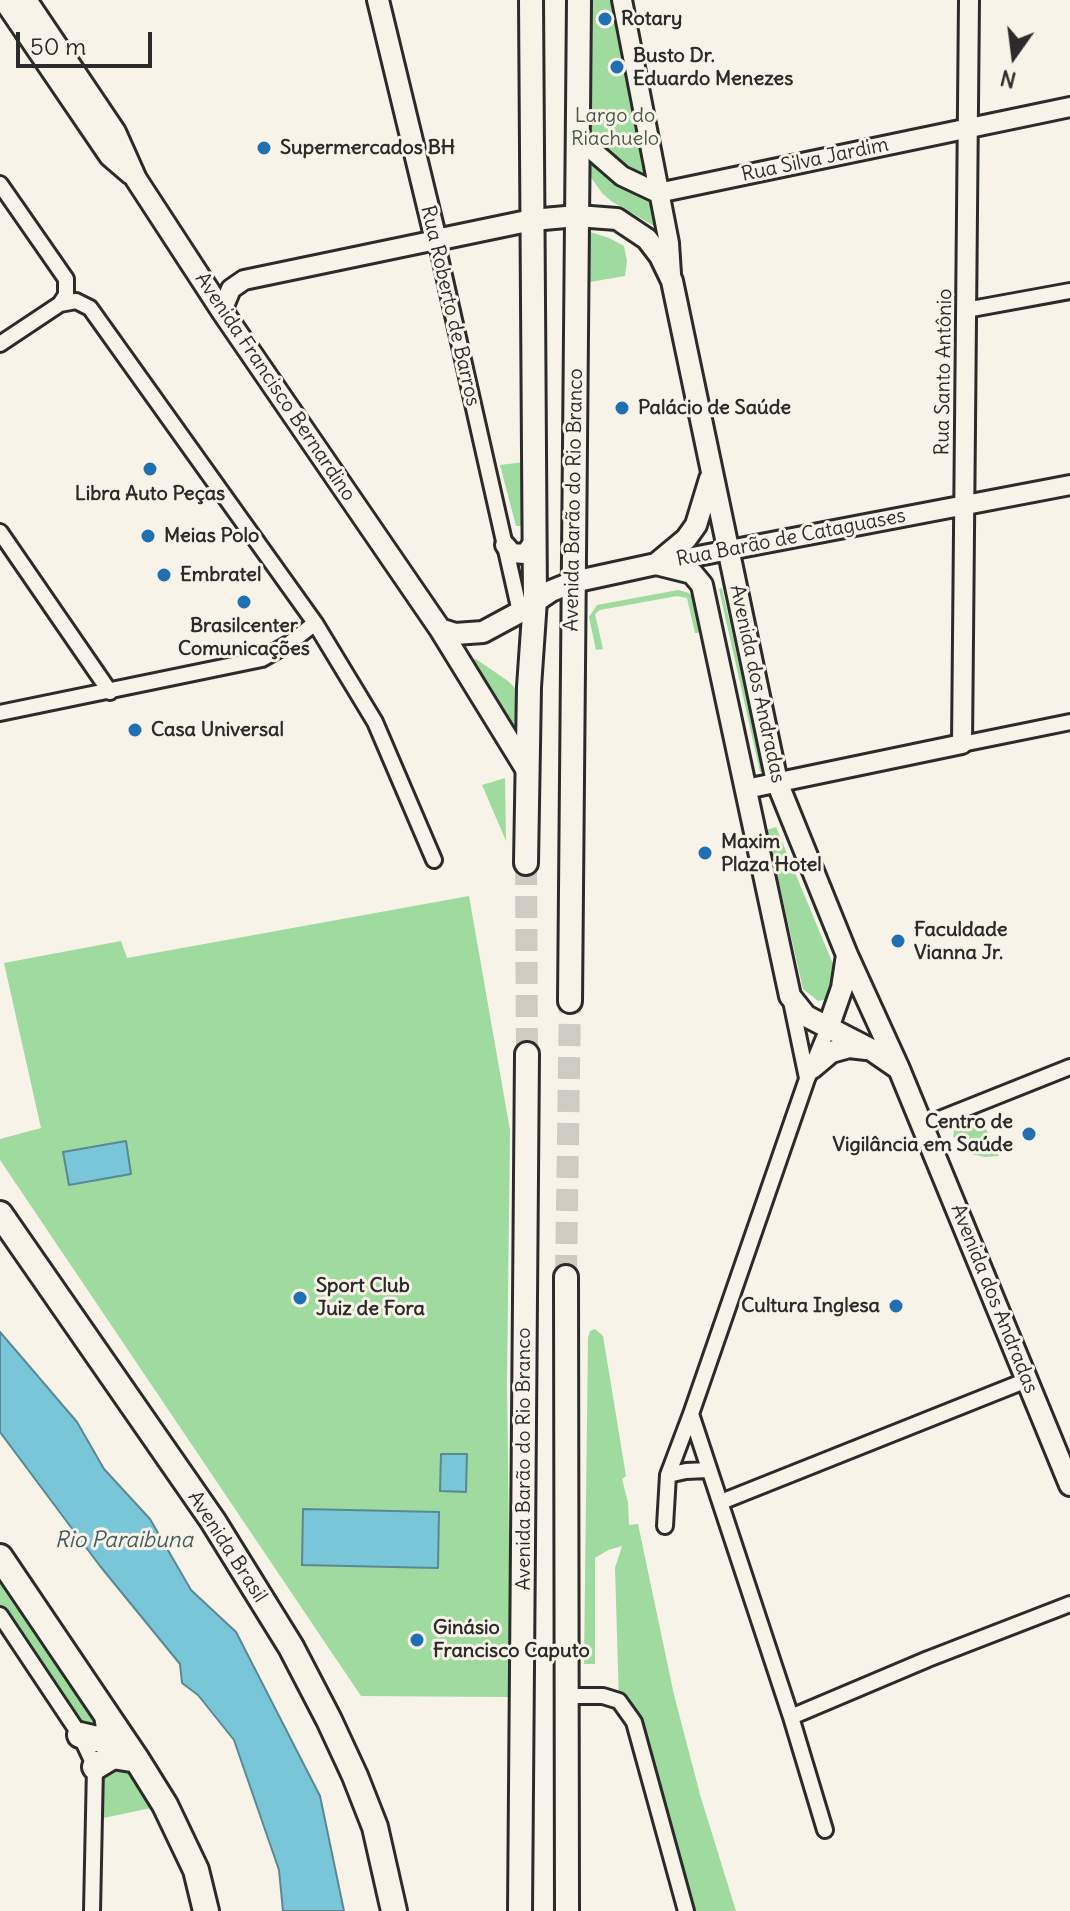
<!DOCTYPE html>
<html>
<head>
<meta charset="utf-8">
<style>
  body { margin:0 }
  #map { position:relative; width:1070px; height:1911px; overflow:hidden; background:#f7f3e8; font-family:Delius,sans-serif }
  canvas { display:block }
  .north { position:absolute; left:974px; top:16px; width:80px; height:80px; -webkit-text-stroke:6px #f7f3e8; paint-order:stroke; rotate:194deg; font-size:22px; font-weight:700; line-height:32px; text-align:center; color:#2b2b2b }
  .north::after { content:''; display:block; margin:auto; width:28px; height:36px; background:#2b2b2b; clip-path:polygon(50% 0,100% 100%,50% 72%,0 100%) }
  .scale { position:absolute; left:16px; top:32px; width:136px; height:36px; box-sizing:border-box; border:4px solid #2b2b2b; border-top:0; padding-left:10px; font-size:24px; line-height:28px; white-space:nowrap; color:#2b2b2b; -webkit-text-stroke:6px #f7f3e8; paint-order:stroke }
</style>
</head>
<body>
<div id="map">
<canvas width="1070" height="1911"></canvas>
<div class="north">N</div>
<div class="scale">50 m</div>
</div>
<script>
const context = document.querySelector('canvas').getContext('2d');
context.lineJoin = 'round';
function paint(path, color) {
  context.fillStyle = color;
  context.fill(path, 'evenodd');
}
function poly(rows) {
  const path = new Path2D();
  for (const r of rows) {
    path.moveTo(r[0], r[1]);
    for (let i = 2; i < r.length; i += 2) path.lineTo(r[i], r[i + 1]);
  }
  return path;
}
function stroke(path, color, width, dash) {
  context.strokeStyle = color;
  context.lineWidth = width;
  context.lineCap = dash ? 'butt' : 'round';
  context.setLineDash(dash || []);
  context.stroke(path);
}
function drawText(font, color, halo, rows, align = 'center') {
  context.font = font + ' Delius,sans-serif';
  context.lineWidth = 6;
  context.setLineDash([]);
  context.textBaseline = 'middle';
  context.strokeStyle = halo;
  context.fillStyle = color;
  for (const [text, x, y, turn = 0] of rows) {
    context.save();
    context.translate(x, y);
    context.rotate((+turn || 0) * Math.PI / 180);
    context.textAlign = isNaN(turn) ? turn : align;
    if (halo) context.strokeText(text, 0, 0);
    context.fillText(text, 0, 0);
    context.restore();
  }
}
paint(poly([
  [591,0,612,0,650,177,632,173,607,155,590,135],
  [589,152,656,202,660,220,654,226,611,201,602,193,590,176],
  [590,232,609,238,624,246,627,261,625,276,590,282],
  [524,462,525,526,516,526,500,465],
  [722,588,763,771,760,772,719,589],
  [678,590,689,593,696,602,703,632,695,633,687,598,677,596,600,610,595,614,603,649,596,650,589,617,597,605],
  [476,659,508,681,516,689,517,732,468,660],
  [505,778,506,841,482,785],
  [776,827,838,976,828,999,818,1001,803,989,767,830],
  [469,896,510,1130,507,1383,511,1697,361,1696,0,1160,0,1139,41,1128,4,963,121,941,127,958],
  [978,1113,999,1156,985,1157,971,1154,958,1144,953,1136,956,1123],
  [595,1329,603,1336,626,1476,622,1479,628,1503,629,1525,638,1524,674,1695,701,1798,736,1911,686,1911,655,1795,619,1701,615,1568,622,1546,608,1550,595,1558,595,1664,584,1664,588,1338,590,1331],
  [0,1556,109,1727,80,1735,0,1615],
  [123,1756,165,1805,94,1820,95,1767]
]), '#9fda9f');
const water = poly([
  [126,1141,131,1174,69,1185,63,1152,126,1141],
  [0,1332,77,1422,104,1469,150,1519,191,1590,236,1632,320,1796,344,1911,283,1911,279,1870,234,1740,198,1695,182,1683,180,1664,100,1566,0,1432,0,1332],
  [441,1454,467,1454,466,1492,440,1491,441,1454],
  [303,1509,439,1512,438,1568,302,1565,303,1509]
]);
paint(water, '#7ac6d9');
stroke(water, '#5a8893', 2);
stroke(poly([
  [526,863,527,1054],
  [566,1277,570,1001]
]), '#cecbc2', 22, [22, 11]);
const minor = poly([
  [0,184,66,279,66,295,60,304],
  [436,240,520,612],
  [966,310,1070,291],
  [0,344,60,304,76,301,90,308,315,623,375,722,434,860],
  [0,532,110,692],
  [0,713,262,659,290,643,315,623],
  [962,744,1070,722],
  [791,1001,807,1078],
  [922,1126,1070,1067],
  [691,1414,791,1717,825,1830],
  [668,1475,686,1471,708,1470],
  [721,1502,1027,1380],
  [665,1526,668,1475,691,1414,807,1079,828,1028],
  [0,1615,80,1735,95,1767,92,1911],
  [567,1696,603,1696,619,1701,634,1722,686,1911],
  [791,1717,928,1659,1070,1604]
]);
const tertiary = poly([
  [622,0,669,243,671,274],
  [576,136,622,176,658,193,1070,107],
  [222,311,231,289,244,280,436,240],
  [505,545,512,553,525,554,534,542],
  [656,564,1070,485],
  [746,789,962,744,969,0]
]);
const secondary = poly([
  [4,0,110,156,131,174],
  [26,0,115,132,136,179,222,311,440,629,528,772],
  [378,0,436,240,532,220,577,216,617,219,647,239,660,256,672,281,777,782,847,955,899,1069,1070,1485],
  [656,564,686,539,696,525,710,479],
  [440,629,455,634,483,632,520,612,551,591,573,582,656,564,692,573,702,585,790,996,806,1016,870,1049,899,1069],
  [828,1028,842,988,847,955],
  [812,1068,831,1052,849,1047,866,1049]
]);
const primary = poly([
  [526,863,529,687,535,600,531,0],
  [570,1001,579,0],
  [566,1277,567,1911],
  [520,1911,527,1054]
]);
const trunk = poly([
  [0,1214,213,1521,291,1647,329,1720,355,1776,375,1827,394,1911],
  [0,1557,137,1760,165,1805,196,1870,206,1911],
  [80,1735,97,1739,105,1736,109,1727,107,1716],
  [95,1767,113,1756,137,1760]
]);
stroke(minor, '#2b2b2b', 20);
stroke(tertiary, '#2b2b2b', 24);
stroke(secondary, '#2b2b2b', 26);
stroke(primary, '#2b2b2b', 28);
stroke(trunk, '#2b2b2b', 30);
stroke(minor, '#f7f3e8', 14);
stroke(tertiary, '#f7f3e8', 18);
stroke(secondary, '#f7f3e8', 20);
stroke(primary, '#f7f3e8', 22);
stroke(trunk, '#f7f3e8', 24);
for (const [x, y, r, color] of [
  [605,19,8,"#1f6fb2"],
  [617,67,8,"#1f6fb2"],
  [264,148,8,"#1f6fb2"],
  [622,408,8,"#1f6fb2"],
  [150,469,8,"#1f6fb2"],
  [148,536,8,"#1f6fb2"],
  [164,575,8,"#1f6fb2"],
  [244,602,8,"#1f6fb2"],
  [135,730,8,"#1f6fb2"],
  [705,853,8,"#1f6fb2"],
  [898,941,8,"#1f6fb2"],
  [1029,1134,8,"#1f6fb2"],
  [300,1298,8,"#1f6fb2"],
  [896,1306,8,"#1f6fb2"],
  [417,1640,8,"#1f6fb2"]
]) {
  const dot = new Path2D();
  dot.arc(x, y, r, 0, 2 * Math.PI);
  context.fillStyle = color;
  context.fill(dot);
  stroke(dot, '#f7f3e8', 3);
}
drawText('bold 20px', '#2b2b2b', '#f7f3e8', [
  ["Rotary",621,19],
  ["Busto Dr.",633,56],
  ["Eduardo Menezes",633,79],
  ["Supermercados BH",280,148],
  ["Palácio de Saúde",638,408],
  ["Libra Auto Peças",150,494,"center"],
  ["Meias Polo",164,536],
  ["Embratel",180,575],
  ["Brasilcenter",244,626,"center"],
  ["Comunicações",244,649,"center"],
  ["Casa Universal",151,730],
  ["Maxim",721,842],
  ["Plaza Hotel",721,865],
  ["Faculdade",914,930],
  ["Vianna Jr.",914,953],
  ["Centro de",1013,1122,"right"],
  ["Vigilância em Saúde",1013,1145,"right"],
  ["Sport Club",316,1286],
  ["Juiz de Fora",316,1309],
  ["Cultura Inglesa",880,1306,"right"],
  ["Ginásio",433,1628],
  ["Francisco Caputo",433,1651]
], 'left');
drawText('20px', '#485748', '#f7f3e8', [
  ["Largo do",615,116],
  ["Riachuelo",615,139]
]);
drawText('20px', '#2b2b2b', '#f7f3e8', [
  ["Rua Silva Jardim",815,160,-12],
  ["Rua Roberto de Barros",450,306,77],
  ["Rua Santo Antônio",944,372,-89],
  ["Avenida Francisco Bernardino",275,387,56],
  ["Avenida Barão do Rio Branco",574,500,-89],
  ["Rua Barão de Cataguases",791,538,-11],
  ["Avenida dos Andradas",757,684,78],
  ["Avenida dos Andradas",994,1299,68],
  ["Avenida Barão do Rio Branco",524,1459,-90],
  ["Avenida Brasil",227,1547,57]
]);
drawText('italic 22px', '#435a5f', '#f7f3e8', [
  ["Rio Paraibuna",124,1541]
]);
</script>
</body>
</html>
